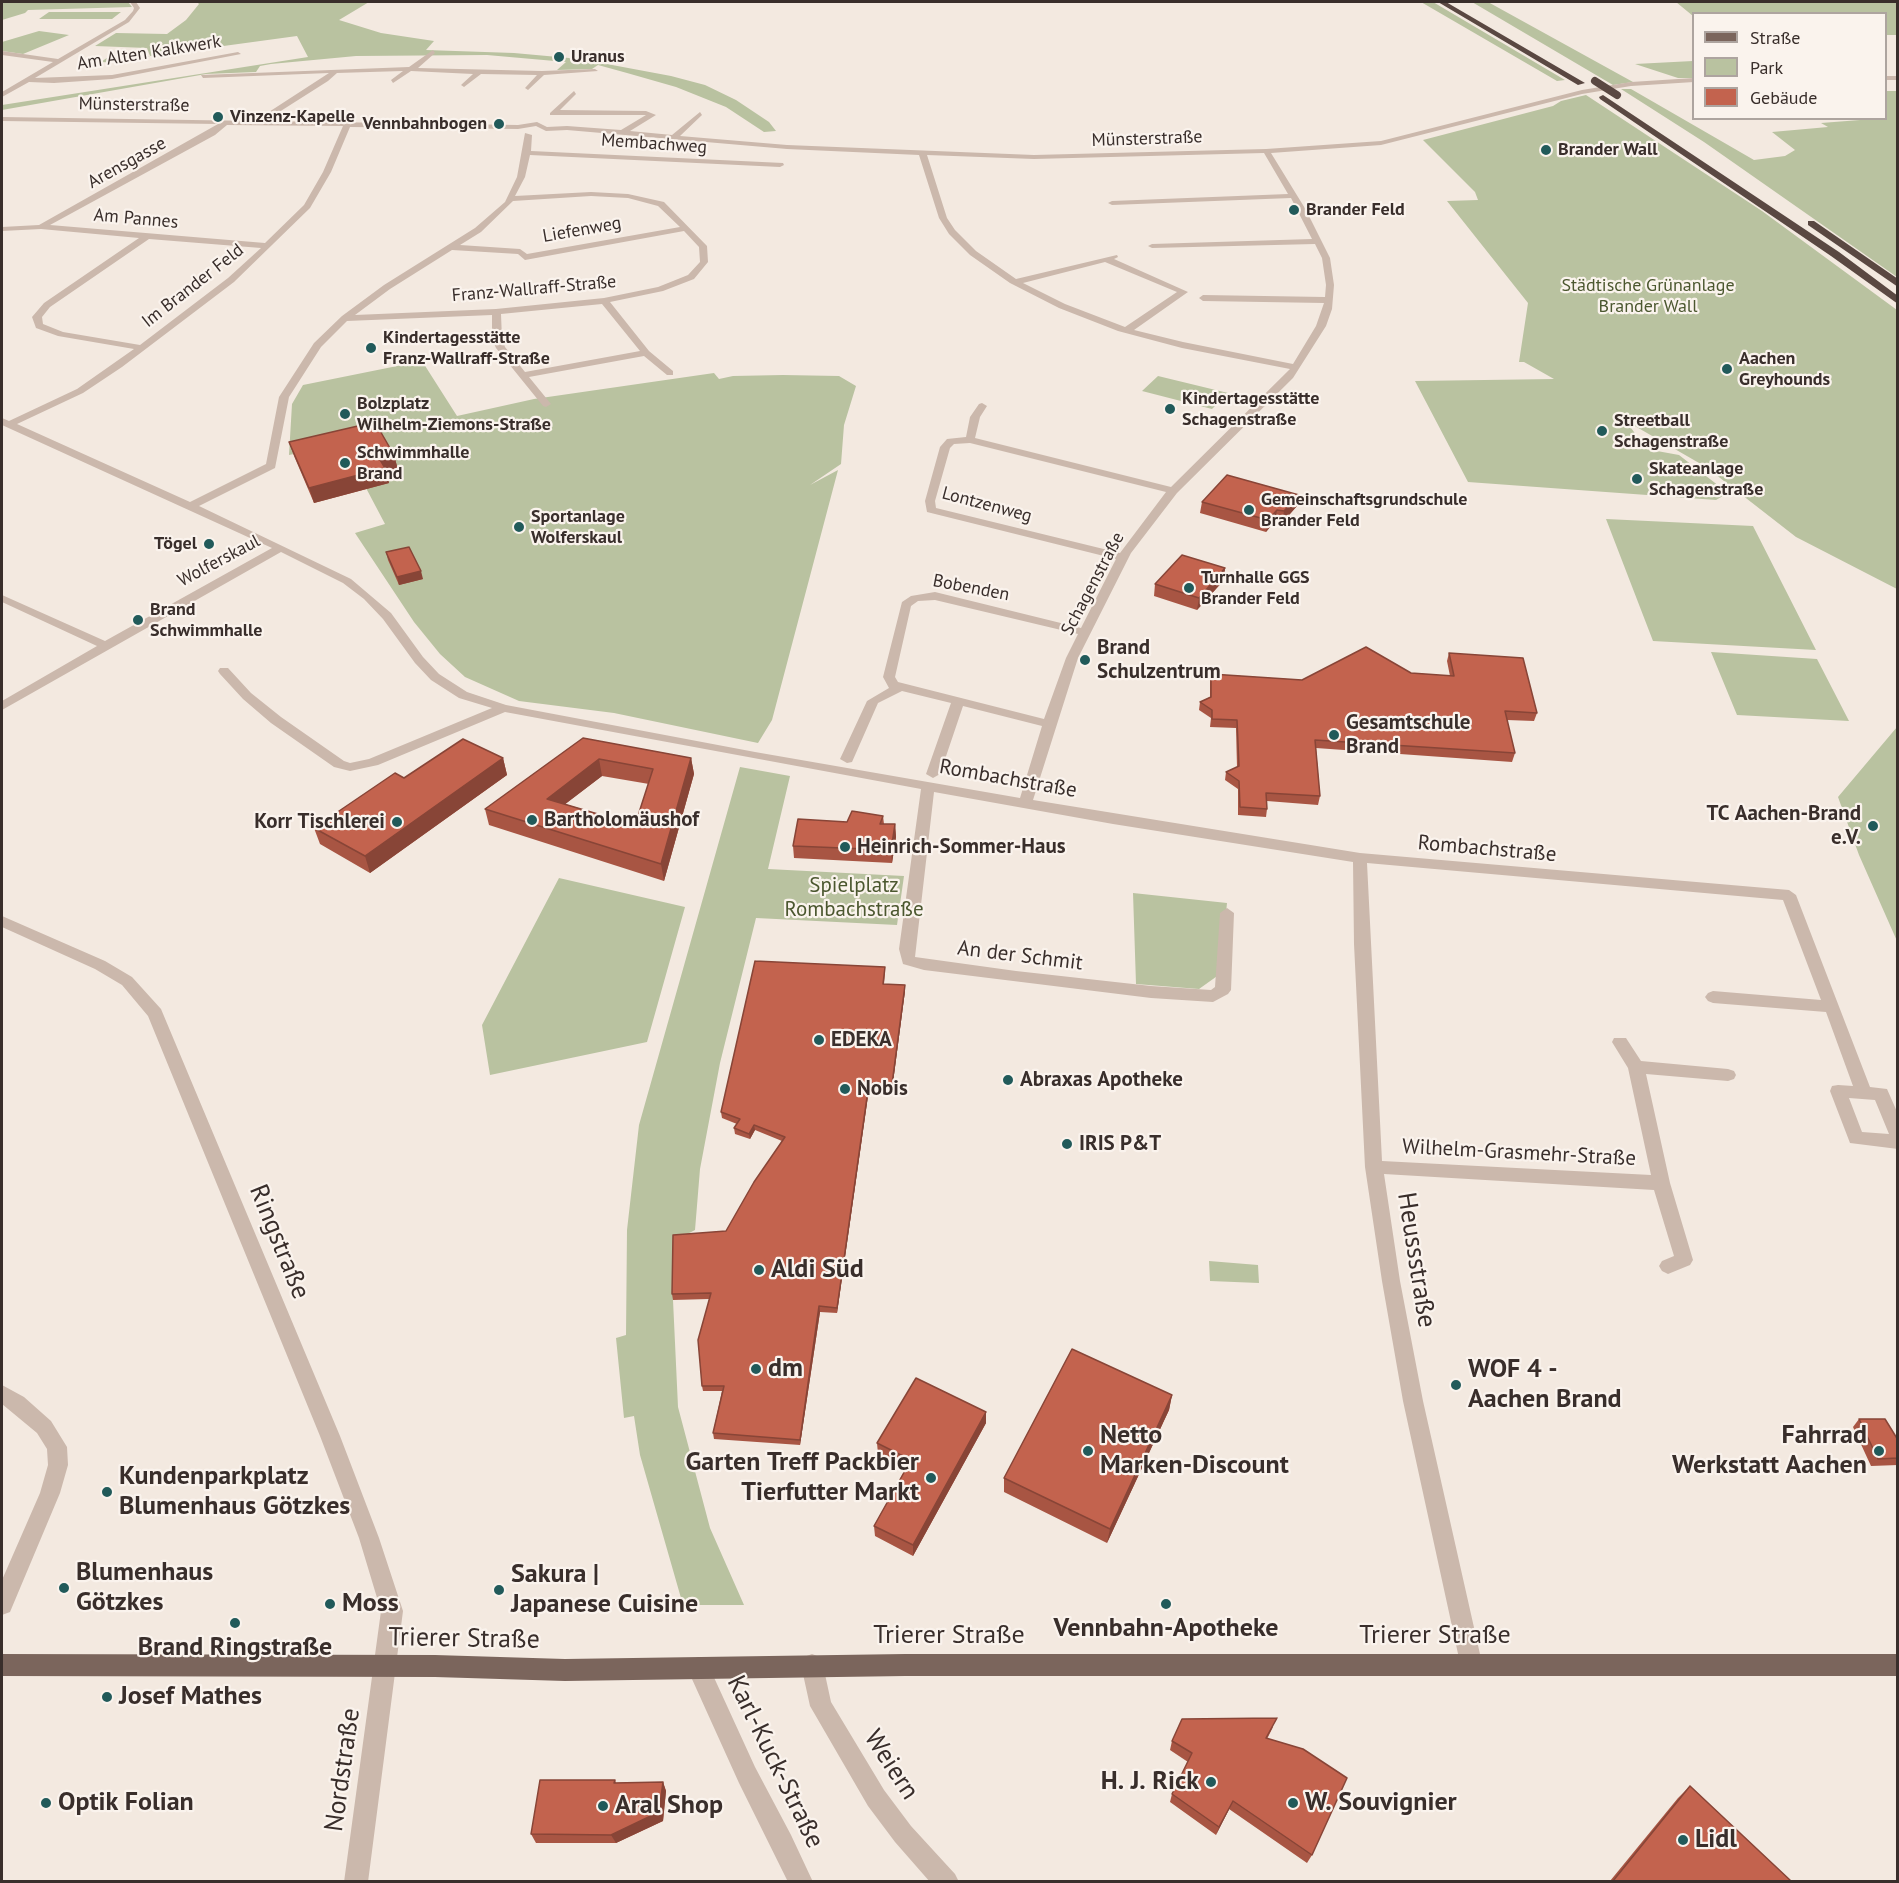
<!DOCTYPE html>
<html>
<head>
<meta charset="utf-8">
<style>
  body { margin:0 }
  #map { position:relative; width:1899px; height:1883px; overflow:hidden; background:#f3e9e0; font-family:"PT Sans",sans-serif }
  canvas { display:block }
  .frame { position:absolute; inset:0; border:3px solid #392e2b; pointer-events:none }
  .legend { position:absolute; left:1692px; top:12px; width:195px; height:108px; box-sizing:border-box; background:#faf3ed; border:2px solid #ada49f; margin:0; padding:8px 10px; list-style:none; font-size:18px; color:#392e2b }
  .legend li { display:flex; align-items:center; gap:12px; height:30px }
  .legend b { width:30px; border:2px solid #ada49f }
</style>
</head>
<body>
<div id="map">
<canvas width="1899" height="1883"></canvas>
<div class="frame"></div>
<ul class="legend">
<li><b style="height:8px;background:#7b655c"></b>Straße</li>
<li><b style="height:16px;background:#b9c2a0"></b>Park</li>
<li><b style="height:16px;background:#c3634e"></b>Gebäude</li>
</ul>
</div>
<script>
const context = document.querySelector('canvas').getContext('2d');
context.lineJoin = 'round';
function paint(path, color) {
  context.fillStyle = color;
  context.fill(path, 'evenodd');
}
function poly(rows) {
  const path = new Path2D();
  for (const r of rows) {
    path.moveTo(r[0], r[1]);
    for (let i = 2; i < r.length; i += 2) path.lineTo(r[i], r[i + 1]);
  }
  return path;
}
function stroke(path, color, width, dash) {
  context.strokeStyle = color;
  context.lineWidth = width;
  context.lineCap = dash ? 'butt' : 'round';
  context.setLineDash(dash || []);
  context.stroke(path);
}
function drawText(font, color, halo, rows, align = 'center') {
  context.font = font + ' "PT Sans",sans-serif';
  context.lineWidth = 4.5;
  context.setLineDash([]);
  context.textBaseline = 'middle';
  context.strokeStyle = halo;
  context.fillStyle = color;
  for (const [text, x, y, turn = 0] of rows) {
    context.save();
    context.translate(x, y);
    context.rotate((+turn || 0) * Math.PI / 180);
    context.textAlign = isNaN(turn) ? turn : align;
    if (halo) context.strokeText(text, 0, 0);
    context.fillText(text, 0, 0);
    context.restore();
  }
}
paint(poly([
  [2,2,128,2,132,7,28,10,25,13,2,20],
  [197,2,369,2,339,20,381,33,434,41,426,50,514,53,580,59,671,76,705,85,736,100,769,122,776,131,764,132,726,107,676,87,627,73,598,65,592,69,557,70,566,62,487,55,356,56,271,64,260,66,256,72,206,74,2,110,2,105,308,57,297,36,150,56,121,63,101,62,111,55,150,56,147,48,95,46,116,33,167,34,186,20,199,4],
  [1421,2,1433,2,1565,80,1557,81],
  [1472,2,1488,2,1633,82,1613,85],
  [1676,2,1897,2,1897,35,1886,35,1886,14,1694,14,1693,16],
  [49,12,121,12,112,19,39,19],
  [39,31,69,35,23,54,2,51,2,42],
  [1693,61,1693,78,1678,78,1635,64],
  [1621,89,1631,89,1754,160,1785,156,1795,150,1772,132,1828,127,1821,123,1886,118,1886,91,1897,91,1897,277,1704,142],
  [1586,95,1762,211,1897,310,1897,589,1796,537,1706,467,1614,414,1629,425,1646,449,1679,455,1728,493,1716,500,1468,482,1415,381,1554,379,1524,362,1519,362,1528,303,1447,201,1478,200,1475,192,1423,140,1553,106,1561,101],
  [422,361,457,416,534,399,714,373,719,379,733,376,783,375,839,376,856,386,844,425,841,464,810,485,838,470,772,720,758,743,614,713,519,701,465,677,440,654,414,622,355,533,385,524,366,488,383,473,379,436,289,455,292,404,303,385],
  [1158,376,1228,393,1212,409,1142,391],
  [1606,519,1753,526,1816,650,1653,641],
  [1711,652,1817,659,1849,721,1737,715],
  [1897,727,1897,941,1859,855,1838,797],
  [740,767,790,776,768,869,904,876,897,925,756,918,720,1063,700,1169,695,1230,674,1241,673,1300,678,1407,710,1528,744,1605,683,1605,640,1455,634,1416,624,1418,616,1338,626,1335,627,1230,639,1125],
  [559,878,685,907,647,1042,490,1075,482,1025],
  [1133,893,1227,903,1220,974,1199,989,1136,984],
  [1209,1261,1258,1265,1259,1283,1210,1281]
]), '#b9c2a0');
paint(poly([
  [130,2,136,2,140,8,129,22,35,78,112,75,238,52,241,54,112,79,54,83,29,82,2,97,2,92,53,62,2,55,2,51,58,59,125,20,133,11,134,8,130,2],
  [433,50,435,53,418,68,542,71,595,69,598,71,544,75,528,90,525,88,537,75,481,74,464,87,461,85,473,74,411,71,393,83,391,80,403,71,337,73,328,81,265,121,518,125,537,122,547,127,567,126,621,130,646,115,550,115,550,113,574,91,576,94,560,110,646,111,656,115,630,131,672,135,700,112,702,115,680,136,787,145,1034,155,1266,149,1381,141,1582,90,1631,82,1694,78,1694,82,1631,86,1582,94,1381,145,1271,153,1306,210,1330,258,1334,285,1332,309,1326,326,1293,378,1177,493,1131,553,1078,658,1033,800,1360,853,1789,890,1796,895,1870,1087,1887,1089,1898,1114,1898,1149,1850,1143,1830,1091,1832,1086,1838,1085,1853,1086,1826,1012,1713,1003,1708,1001,1705,997,1708,993,1713,991,1821,1000,1783,900,1367,863,1382,1161,1651,1175,1628,1068,1612,1042,1614,1038,1626,1038,1641,1061,1728,1069,1734,1071,1736,1075,1734,1079,1728,1081,1646,1074,1670,1183,1693,1260,1690,1265,1668,1274,1662,1271,1659,1266,1662,1261,1674,1256,1654,1190,1384,1174,1400,1281,1423,1401,1482,1663,1479,1671,1471,1674,1463,1671,1460,1663,1403,1401,1382,1281,1365,1167,1354,944,1353,862,1113,824,934,792,915,957,1016,971,1151,986,1211,990,1215,987,1220,913,1227,908,1234,913,1231,990,1228,994,1213,1002,1151,998,924,970,903,964,899,949,921,789,505,712,378,765,350,771,334,767,271,723,243,699,220,674,218,671,220,668,228,668,251,693,281,717,344,761,350,763,369,759,492,708,459,698,431,680,415,663,383,619,364,599,343,583,281,552,2,710,2,701,97,646,2,602,2,595,105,641,272,548,2,425,2,418,9,421,77,389,134,349,58,336,36,328,32,317,44,303,139,238,41,229,2,231,2,227,39,225,218,124,2,121,2,117,255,121,329,73,203,78,201,75,409,67,433,50],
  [227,125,343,126,323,172,304,205,265,243,50,225,215,135,227,125],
  [536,126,546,131,567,130,787,149,919,155,939,218,949,234,970,255,1010,283,1059,308,1118,331,1182,348,1290,369,1171,487,975,438,980,417,987,406,982,403,979,404,970,417,966,437,947,439,940,447,925,501,927,512,1116,559,1081,628,935,592,911,596,902,602,883,677,889,688,867,701,840,759,847,763,852,762,878,703,902,691,951,703,926,774,933,778,940,774,963,706,1042,726,1020,798,755,752,506,705,467,692,439,674,423,657,391,613,351,579,199,506,275,468,289,397,321,347,347,321,492,315,492,339,496,348,543,406,546,407,551,404,529,377,644,356,667,375,673,375,673,371,649,351,610,302,663,291,694,279,708,262,707,246,664,202,628,194,591,192,515,196,525,177,530,155,780,167,784,165,783,163,531,151,532,135,525,133,517,177,505,202,475,228,384,285,342,316,314,343,279,397,266,464,190,502,17,424,83,393,122,367,234,282,310,208,331,172,350,127,518,129,536,126],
  [1264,153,1288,194,1112,201,1108,203,1112,205,1291,198,1312,239,1152,244,1148,246,1152,248,1315,244,1322,258,1326,285,1325,297,1203,295,1199,298,1203,301,1324,303,1316,326,1293,364,1183,342,1134,330,1188,292,1114,259,1118,257,1117,255,1016,279,976,251,955,230,947,218,927,155,1034,159,1264,153],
  [591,196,628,198,658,206,680,227,527,254,520,249,460,245,481,232,513,201,591,196],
  [684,231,699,247,700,262,688,275,658,287,604,298,496,309,355,315,390,289,452,250,518,254,525,260,684,231],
  [149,239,261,248,228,278,140,345,63,332,43,324,42,317,50,307,149,239],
  [1105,262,1177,292,1125,327,1065,304,1023,283,1105,262],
  [602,304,640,351,525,372,505,347,502,339,501,314,602,304],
  [970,443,1166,492,1120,553,936,508,935,501,950,448,954,444,970,443],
  [935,600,1078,634,1066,658,1044,719,898,682,895,677,911,606,918,601,935,600],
  [1849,1098,1875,1100,1889,1134,1862,1132,1849,1098],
  [1886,76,1898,76,1898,80,1886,80,1886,76],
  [2,916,105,961,132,977,161,1009,340,1436,379,1538,403,1611,368,1882,344,1882,381,1611,359,1538,320,1436,148,1016,122,985,95,969,2,927,2,916],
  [2,1385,24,1397,51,1421,67,1447,68,1465,60,1493,10,1612,2,1615,2,1580,40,1493,48,1465,47,1449,37,1433,2,1404,2,1385],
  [812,1654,820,1657,823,1665,831,1702,884,1790,911,1826,955,1874,959,1882,930,1882,895,1842,868,1806,810,1706,801,1665,804,1657,812,1654],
  [698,1657,706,1660,755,1767,791,1835,813,1882,788,1882,739,1783,687,1668,690,1660,698,1657]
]), '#cbb8ac');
paint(poly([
  [2,1654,435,1655,565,1659,905,1654,1898,1654,1898,1676,905,1676,565,1681,435,1677,2,1676,2,1654]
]), '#7b655c');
paint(poly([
  [1438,2,1446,2,1585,83,1578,85,1438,2],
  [1603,95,1839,252,1898,296,1898,304,1831,256,1600,99,1599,97,1603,95],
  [1808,221,1814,221,1898,279,1898,287,1808,225,1808,221]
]), '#5a4842');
stroke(poly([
  [1595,81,1617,95]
]), '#5a4842', 8);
paint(poly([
  [289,442,394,455,398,470,386,472,389,483,314,503,294,456],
  [1299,495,1297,506,1282,523,1275,521,1266,532,1200,513,1202,502],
  [386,552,423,579,399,585,388,560],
  [1225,568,1224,580,1197,610,1154,596,1155,584],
  [1449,653,1537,713,1534,721,1507,720,1515,753,1512,762,1316,748,1320,796,1318,805,1267,801,1267,809,1266,817,1238,815,1238,789,1225,780,1226,772,1237,767,1236,728,1210,727,1211,718,1199,710,1200,702,1210,697,1210,682,1211,674,1302,680,1411,673,1450,676,1447,661],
  [583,738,691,758,694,774,664,881,489,825,485,809],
  [602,776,649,784,635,825,565,804],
  [503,758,507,775,370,873,320,844,314,828,404,778],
  [883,816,884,824,895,824,896,837,892,863,794,858,793,846,847,822],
  [885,973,884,984,905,985,905,991,892,1090,869,1089,837,1313,820,1312,800,1445,714,1439,713,1433,722,1391,703,1391,702,1386,709,1299,673,1300,672,1294,726,1231,782,1141,755,1130,750,1139,735,1134,734,1128,737,1124,722,1118,721,1112],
  [1172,1395,1169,1410,1107,1543,1004,1492,1004,1478],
  [986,1412,986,1423,913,1556,875,1536,874,1526,906,1468,878,1454,877,1443],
  [1859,1419,1898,1440,1898,1465,1871,1466,1853,1427],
  [1273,1727,1267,1739,1312,1855,1307,1863,1229,1809,1216,1835,1170,1802,1172,1794,1188,1762,1170,1750,1172,1741],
  [615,1780,616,1783,663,1782,666,1791,663,1821,616,1843,536,1843,531,1834],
  [1690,1786,1791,1881,1610,1881,1678,1798]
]), '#a85543');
paint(poly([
  [394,455,398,470,386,472,389,483,314,503,309,488,379,458],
  [1299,495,1297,506,1282,523,1284,511],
  [1277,510,1275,521,1266,532,1268,520],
  [1225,568,1224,580,1197,610,1199,598],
  [421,571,423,579,399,585,397,577],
  [503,758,507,775,370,873,365,856],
  [691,758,694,774,664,881,661,864],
  [599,759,602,776,551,815,547,799],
  [895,824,896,837,892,863,891,850],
  [905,985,905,991,892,1090,892,1084],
  [869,1083,869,1089,837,1313,837,1308],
  [754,1125,755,1130,750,1139,749,1134],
  [819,1306,820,1312,800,1445,800,1440],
  [1172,1395,1169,1410,1107,1543,1110,1529],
  [986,1412,986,1423,913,1556,913,1545],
  [663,1782,666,1791,663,1821,616,1843,611,1835],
  [1233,1801,1216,1835,1219,1827]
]), '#884537');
const building = poly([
  [375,422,394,455,379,458,385,468,309,488,289,442,375,422],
  [1227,475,1299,495,1284,511,1277,510,1268,520,1202,502,1227,475],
  [409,547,421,571,397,577,386,552,409,547],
  [1182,555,1225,568,1199,598,1155,584,1182,555],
  [1366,647,1411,673,1454,676,1449,653,1523,658,1537,713,1505,711,1515,753,1315,740,1320,796,1266,793,1267,809,1240,807,1239,781,1226,772,1239,766,1237,720,1212,719,1212,710,1200,702,1211,697,1211,674,1302,680,1366,647],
  [583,738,691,758,661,864,485,809,583,738],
  [599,759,653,769,635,825,547,799,599,759],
  [463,739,503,758,365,856,314,828,395,773,404,778,463,739],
  [852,811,883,816,880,824,895,824,891,850,793,846,798,819,847,822,852,811],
  [755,961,885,967,883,984,905,985,892,1084,869,1083,837,1308,819,1306,800,1440,713,1433,724,1386,702,1386,698,1340,711,1293,672,1294,673,1235,726,1231,754,1182,785,1137,754,1125,749,1134,734,1128,740,1119,721,1112,755,961],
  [1072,1349,1172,1395,1110,1529,1004,1478,1072,1349],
  [916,1378,986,1412,913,1545,874,1526,911,1460,877,1443,916,1378],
  [1859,1419,1885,1419,1898,1440,1898,1458,1878,1459,1859,1419],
  [1277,1718,1266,1738,1303,1749,1347,1778,1312,1855,1233,1801,1219,1827,1172,1794,1192,1753,1172,1741,1182,1719,1277,1718],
  [540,1780,615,1780,614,1783,663,1782,659,1812,611,1835,531,1834,540,1780],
  [1690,1786,1791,1881,1613,1881,1690,1786]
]);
paint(building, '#c3634e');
stroke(building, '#884537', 1.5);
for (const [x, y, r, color] of [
  [559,57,6,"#215a5a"],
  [218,117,6,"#215a5a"],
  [499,124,6,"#215a5a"],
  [1546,150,6,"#215a5a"],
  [1294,210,6,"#215a5a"],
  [371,348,6,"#215a5a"],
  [1727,369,6,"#215a5a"],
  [1170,409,6,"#215a5a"],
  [345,414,6,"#215a5a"],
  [1602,431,6,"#215a5a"],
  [345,463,6,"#215a5a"],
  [1637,479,6,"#215a5a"],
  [1249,510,6,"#215a5a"],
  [519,527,6,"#215a5a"],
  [209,544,6,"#215a5a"],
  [1189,588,6,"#215a5a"],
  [138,620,6,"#215a5a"],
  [1085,660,6,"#215a5a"],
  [1334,735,6,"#215a5a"],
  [532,820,6,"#215a5a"],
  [397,822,6,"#215a5a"],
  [1873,826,6,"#215a5a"],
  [845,847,6,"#215a5a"],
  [819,1040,6,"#215a5a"],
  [1008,1080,6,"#215a5a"],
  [845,1089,6,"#215a5a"],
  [1067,1144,6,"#215a5a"],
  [759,1270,6,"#215a5a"],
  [756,1369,6,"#215a5a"],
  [1456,1385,6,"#215a5a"],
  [1088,1451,6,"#215a5a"],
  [1879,1451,6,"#215a5a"],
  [931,1478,6,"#215a5a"],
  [107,1492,6,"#215a5a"],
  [64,1588,6,"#215a5a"],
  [499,1590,6,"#215a5a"],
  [330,1604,6,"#215a5a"],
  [1166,1604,6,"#215a5a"],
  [235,1623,6,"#215a5a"],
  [107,1697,6,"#215a5a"],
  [1211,1782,6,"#215a5a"],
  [46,1803,6,"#215a5a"],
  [1293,1803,6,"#215a5a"],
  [603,1806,6,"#215a5a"],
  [1683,1840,6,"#215a5a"]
]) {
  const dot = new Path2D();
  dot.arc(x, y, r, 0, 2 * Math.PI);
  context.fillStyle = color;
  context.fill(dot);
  stroke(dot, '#faf3ed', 2);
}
drawText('18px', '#392e2b', '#faf3ed', [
  ["Am Alten Kalkwerk",149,53,-9],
  ["Münsterstraße",134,105,1],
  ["Münsterstraße",1147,139,-2],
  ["Membachweg",654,144,4],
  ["Arensgasse",127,163,-29],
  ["Am Pannes",136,219,5],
  ["Liefenweg",582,230,-10],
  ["Im Brander Feld",193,286,-38],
  ["Franz-Wallraff-Straße",534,289,-5],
  ["Lontzenweg",987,505,15],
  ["Wolferskaul",219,561,-28],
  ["Schagenstraße",1093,584,-62],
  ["Bobenden",971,588,11]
]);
drawText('bold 18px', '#392e2b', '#faf3ed', [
  ["Uranus",571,57],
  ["Vinzenz-Kapelle",230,117],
  ["Vennbahnbogen",487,124,"right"],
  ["Brander Wall",1558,150],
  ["Brander Feld",1306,210],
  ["Kindertagesstätte",383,338],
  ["Franz-Wallraff-Straße",383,359],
  ["Aachen",1739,359],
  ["Greyhounds",1739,380],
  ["Kindertagesstätte",1182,399],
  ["Schagenstraße",1182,420],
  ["Bolzplatz",357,404],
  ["Wilhelm-Ziemons-Straße",357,425],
  ["Streetball",1614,421],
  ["Schagenstraße",1614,442],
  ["Schwimmhalle",357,453],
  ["Brand",357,474],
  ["Skateanlage",1649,469],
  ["Schagenstraße",1649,490],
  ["Gemeinschaftsgrundschule",1261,500],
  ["Brander Feld",1261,521],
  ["Sportanlage",531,517],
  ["Wolferskaul",531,538],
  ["Tögel",197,544,"right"],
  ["Turnhalle GGS",1201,578],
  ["Brander Feld",1201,599],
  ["Brand",150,610],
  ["Schwimmhalle",150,631]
], 'left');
drawText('18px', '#4b572f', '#faf3ed', [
  ["Städtische Grünanlage",1648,286],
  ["Brander Wall",1648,307]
]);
drawText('bold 21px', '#392e2b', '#faf3ed', [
  ["Brand",1097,648],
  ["Schulzentrum",1097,672],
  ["Gesamtschule",1346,723],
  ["Brand",1346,747],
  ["TC Aachen-Brand",1861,814,"right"],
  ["e.V.",1861,838,"right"],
  ["Bartholomäushof",544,820],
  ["Korr Tischlerei",385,822,"right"],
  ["Heinrich-Sommer-Haus",857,847],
  ["EDEKA",831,1040],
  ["Abraxas Apotheke",1020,1080],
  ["Nobis",857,1089],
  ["IRIS P&T",1079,1144]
], 'left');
drawText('21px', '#392e2b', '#faf3ed', [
  ["Rombachstraße",1008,779,10],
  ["Rombachstraße",1487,849,5],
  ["An der Schmit",1020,956,7],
  ["Wilhelm-Grasmehr-Straße",1519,1153,3]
]);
drawText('21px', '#4b572f', '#faf3ed', [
  ["Spielplatz",854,886],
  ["Rombachstraße",854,910]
]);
drawText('26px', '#392e2b', '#faf3ed', [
  ["Ringstraße",279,1242,68],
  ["Heussstraße",1416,1260,81],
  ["Trierer Straße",949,1636],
  ["Trierer Straße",1435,1636],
  ["Trierer Straße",464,1639,1],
  ["Karl-Kuck-Straße",775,1762,64],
  ["Weiern",891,1765,57],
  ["Nordstraße",343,1770,-82]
]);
drawText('bold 26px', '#392e2b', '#faf3ed', [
  ["Aldi Süd",771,1270],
  ["dm",768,1369],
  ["WOF 4 -",1468,1370],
  ["Aachen Brand",1468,1400],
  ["Netto",1100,1436],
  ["Marken-Discount",1100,1466],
  ["Fahrrad",1867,1436,"right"],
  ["Werkstatt Aachen",1867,1466,"right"],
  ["Garten Treff Packbier",919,1463,"right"],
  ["Tierfutter Markt",919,1493,"right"],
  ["Kundenparkplatz",119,1477],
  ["Blumenhaus Götzkes",119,1507],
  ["Blumenhaus",76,1573],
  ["Götzkes",76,1603],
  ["Sakura |",511,1575],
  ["Japanese Cuisine",511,1605],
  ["Moss",342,1604],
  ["Vennbahn-Apotheke",1166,1629,"center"],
  ["Brand Ringstraße",235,1648,"center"],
  ["Josef Mathes",119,1697],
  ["H. J. Rick",1199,1782,"right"],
  ["Optik Folian",58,1803],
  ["W. Souvignier",1305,1803],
  ["Aral Shop",615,1806],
  ["Lidl",1695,1840]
], 'left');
</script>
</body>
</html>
